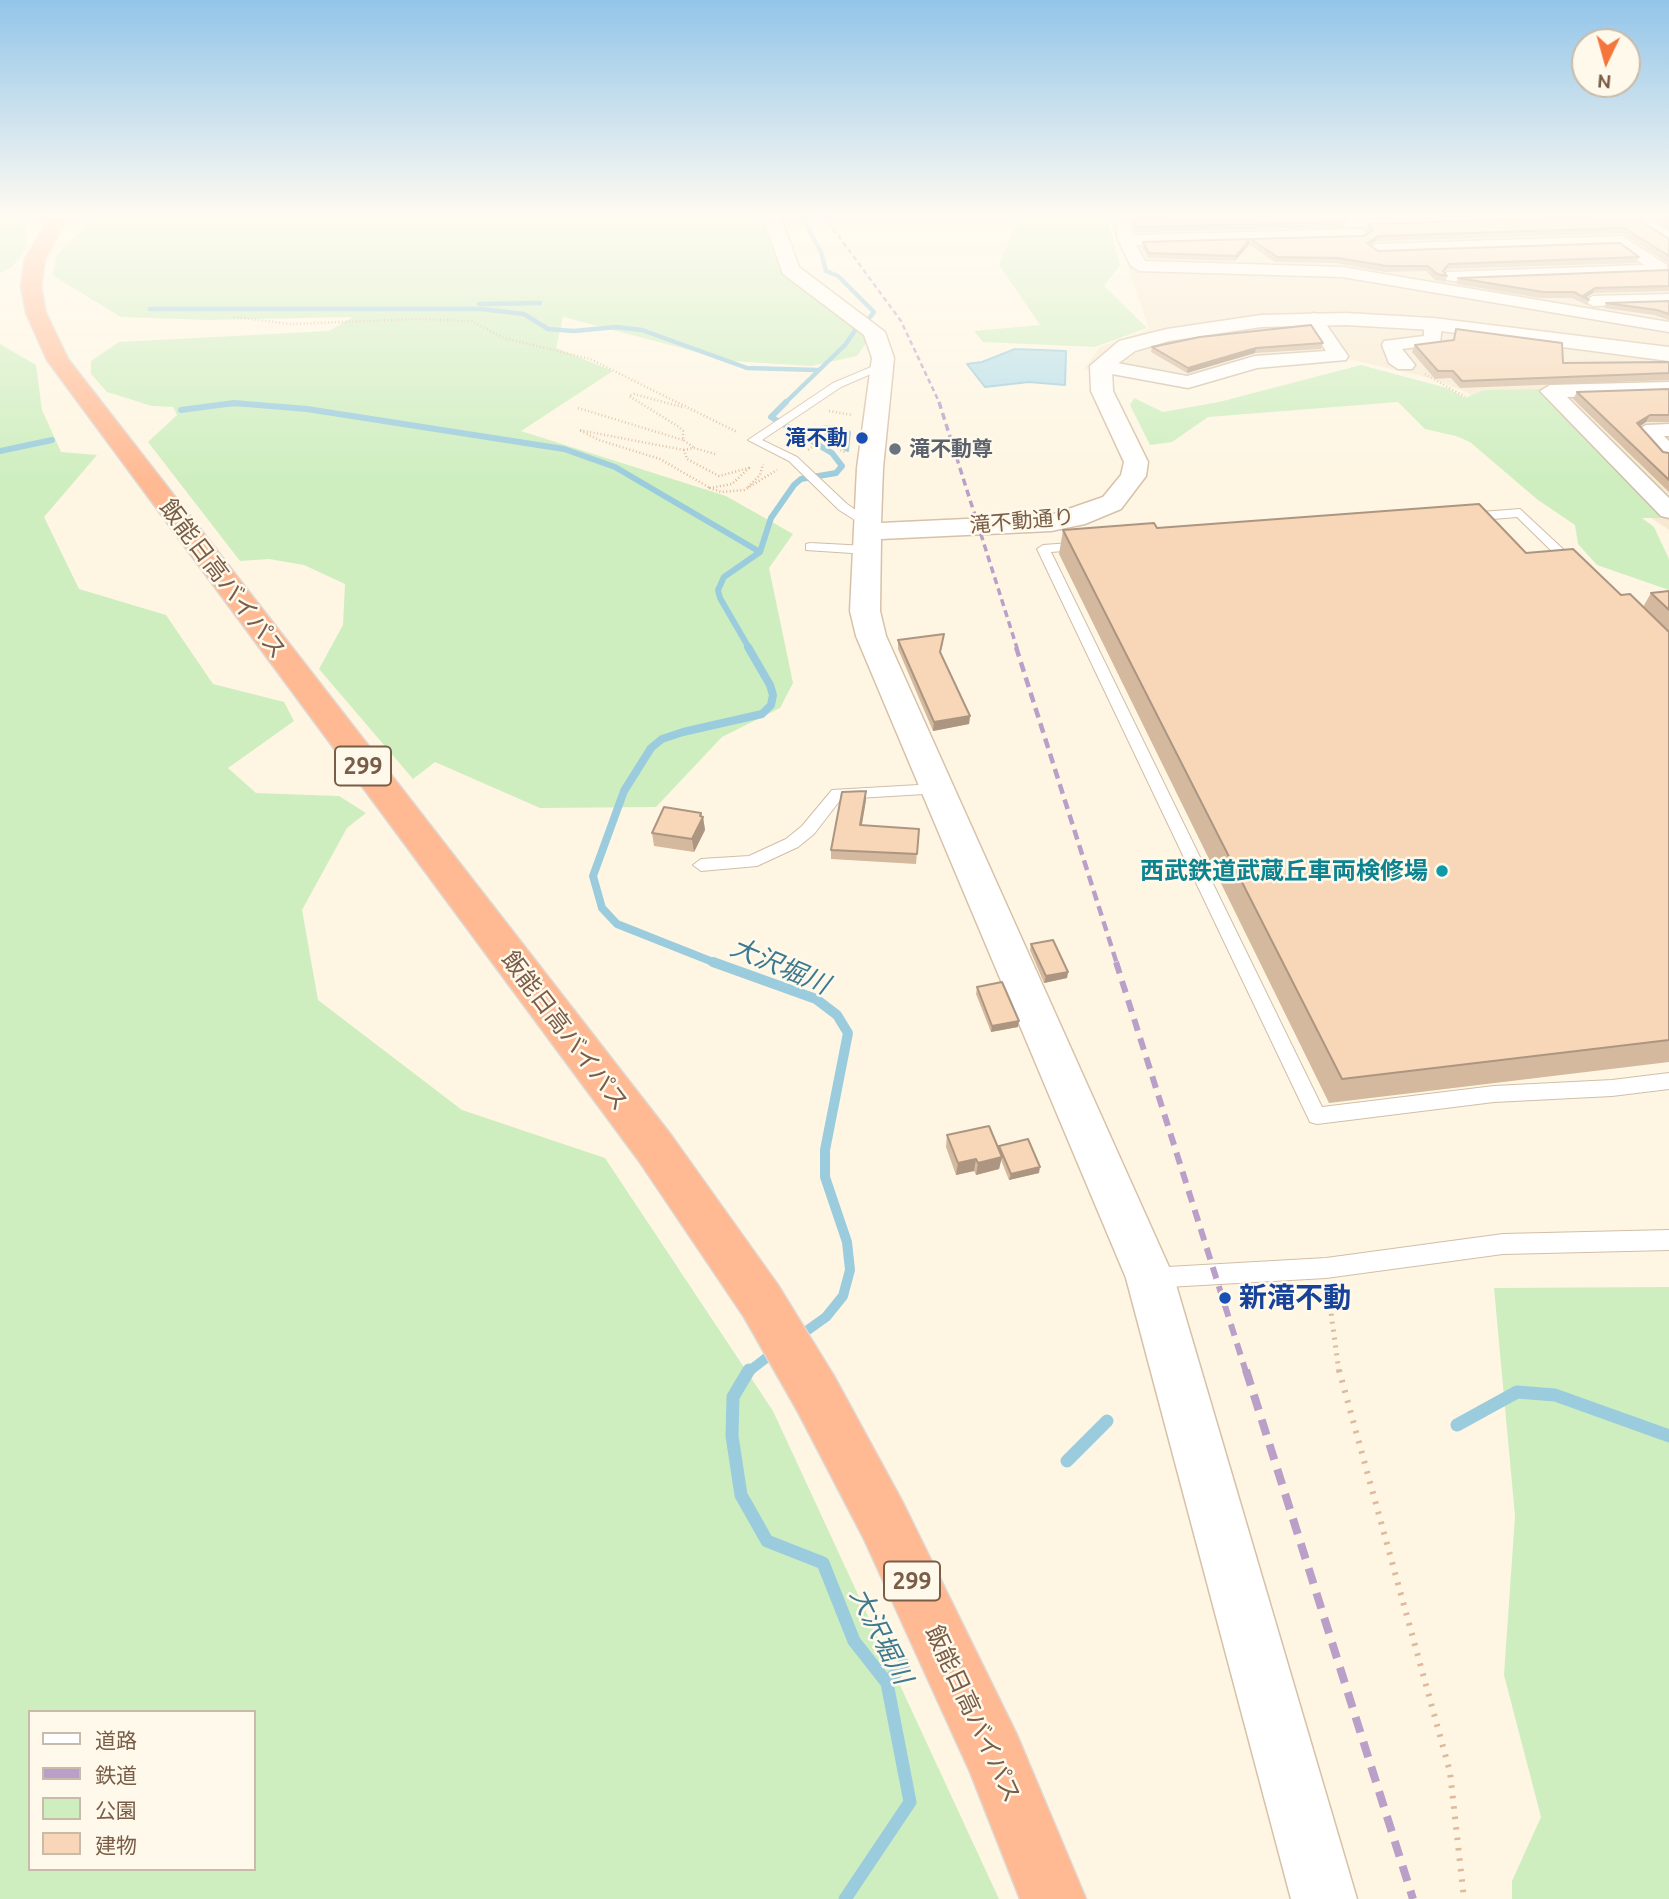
<!DOCTYPE html>
<html>
<head>
<meta charset="utf-8">
<style>
  body { margin:0 }
  #map { position:relative; width:1669px; height:1899px; overflow:hidden; background:#fef6e3; font-family:Ubuntu,"Noto Sans JP",sans-serif }
  canvas { display:block }
  .legend { position:absolute; left:28px; top:1710px; width:228px; height:161px; box-sizing:border-box; background:#fff9ec; border:2px solid #c9bbaa; margin:0; padding:9px 12px; list-style:none; font-size:21px; color:#795d46 }
  .legend li { display:flex; align-items:center; gap:14px; height:35px }
  .legend b { width:35px; border:2px solid #c9bbaa }
  .north { position:absolute; left:1571px; top:28px; width:70px; height:70px; box-sizing:border-box; background:#fff9ec; border:2px solid #c9bbaa; border-radius:50%; rotate:185deg; font-size:19px; font-weight:700; line-height:28px; text-align:center; color:#795d46 }
  .north::after { content:''; display:block; margin:auto; width:24px; height:32px; background:#f4763c; clip-path:polygon(50% 0,100% 100%,50% 72%,0 100%) }
</style>
</head>
<body>
<div id="map">
<canvas width="1669" height="1899"></canvas>
<ul class="legend">
<li><b style="height:9px;background:#fff"></b>道路</li>
<li><b style="height:9px;background:#baa0c9"></b>鉄道</li>
<li><b style="height:19px;background:#ceeec0"></b>公園</li>
<li><b style="height:19px;background:#f7d7b8"></b>建物</li>
</ul>
<div class="north">N</div>
</div>
<script>
const context = document.querySelector('canvas').getContext('2d');
context.lineJoin = 'round';
function paint(path, color) {
  context.fillStyle = color;
  context.fill(path, 'evenodd');
}
function poly(rows) {
  const path = new Path2D();
  for (const r of rows) {
    path.moveTo(r[0], r[1]);
    for (let i = 2; i < r.length; i += 2) path.lineTo(r[i], r[i + 1]);
  }
  return path;
}
function stroke(path, color, width, dash) {
  context.strokeStyle = color;
  context.lineWidth = width;
  context.lineCap = dash ? 'butt' : 'round';
  context.setLineDash(dash || []);
  context.stroke(path);
}
function drawText(font, color, halo, rows, align = 'center') {
  context.font = font + ' Ubuntu,"Noto Sans JP",sans-serif';
  context.lineWidth = 5;
  context.setLineDash([]);
  context.textBaseline = 'middle';
  context.strokeStyle = halo;
  context.fillStyle = color;
  for (const [text, x, y, turn = 0] of rows) {
    context.save();
    context.translate(x, y);
    context.rotate((+turn || 0) * Math.PI / 180);
    context.textAlign = isNaN(turn) ? turn : align;
    if (halo) context.strokeText(text, 0, 0);
    context.fillText(text, 0, 0);
    context.restore();
  }
}
paint(poly([
  [1115,215,1669,215,1669,530,1466,392,1433,379,1345,358,1268,364,1190,386,1084,369,1100,347,1149,329,1119,241]
]), '#f7e9d1');
paint(poly([
  [0,215,26,215,26,249,12,267,0,273],
  [95,215,771,215,784,257,874,332,857,356,811,366,731,361,563,317,556,348,613,371,521,431,726,496,793,534,769,568,793,683,780,708,722,737,656,807,540,808,435,762,413,779,319,669,343,625,345,584,304,565,269,559,240,561,148,442,177,415,173,407,152,406,107,392,91,374,91,361,119,342,329,331,353,317,208,320,121,317,52,275,57,255],
  [1020,215,1107,215,1120,265,1104,286,1147,328,1095,347,983,342,974,331,1040,325,999,265],
  [0,344,36,365,42,410,61,452,97,455,44,517,79,589,166,615,213,684,284,702,294,721,228,768,256,793,339,796,366,813,347,828,302,910,318,1000,462,1110,605,1158,773,1411,999,1899,0,1899],
  [30,1712,254,1712,254,1869,30,1869],
  [1361,365,1447,388,1465,398,1484,390,1538,389,1663,514,1659,518,1642,518,1654,527,1669,559,1669,590,1597,565,1578,544,1575,525,1538,500,1470,442,1456,436,1425,429,1398,402,1208,417,1172,442,1150,445,1130,405,1134,398,1163,412,1219,402],
  [1669,1287,1669,1899,1512,1899,1512,1881,1541,1817,1504,1675,1515,1516,1494,1288]
]), '#ceeec0');
const water = poly([
  [1015,349,1066,351,1065,385,1029,382,985,387,967,364,982,362,1015,349],
  [832,426,850,432,848,451,827,442,834,436,820,435,811,428,832,426]
]);
paint(water, '#b5deea');
stroke(water, '#9bccdd', 2);
stroke(poly([
  [801,215,821,252,826,271,838,276,874,312,870,317],
  [479,304,540,303],
  [150,309,481,309,524,314,548,329,574,331,616,327,642,330,747,368,817,370],
  [225,404,249,404],
  [784,404,845,345,856,329]
]), '#9bccdd', 4.5);
stroke(poly([
  [181,410,234,403,307,409,564,449,615,467,760,552],
  [0,451,52,440],
  [749,648,720,598,718,590,724,577,760,552,771,518,794,485,801,479,836,473,842,466,832,453,771,417,786,402]
]), '#9bccdd', 6);
stroke(poly([
  [718,964,617,924,602,908,593,876,624,791,651,748,662,739,683,732,762,714,771,705,773,695,770,685,748,647]
]), '#9bccdd', 8);
stroke(poly([
  [713,962,816,999,837,1015,848,1033,825,1150,825,1177,847,1242,850,1270,843,1296,826,1317,798,1337],
  [748,1372,774,1352]
]), '#9bccdd', 10);
stroke(poly([
  [749,1370,733,1397,732,1436,741,1495,767,1541,823,1563,854,1641,887,1683,910,1802,845,1899],
  [1457,1425,1517,1392,1555,1395,1669,1436],
  [1067,1461,1107,1421],
  [887,1683,904,1664]
]), '#9bccdd', 13);
const lane = poly([
  [883,362,888,365,887,367,841,387,762,440,797,457,847,504,873,522,873,528,869,529,839,510,789,461,748,440,833,383,883,362],
  [1520,509,1579,564,1579,570,1571,570,1517,517,1468,521,1462,517,1468,513,1520,509],
  [1084,542,1088,543,1088,549,1051,552,1322,1107,1494,1086,1612,1080,1669,1073,1669,1089,1612,1096,1494,1102,1317,1124,1310,1122,1037,549,1043,545,1084,542],
  [810,543,867,546,873,550,867,554,806,550,806,544,810,543],
  [936,784,941,785,944,789,941,793,841,799,814,834,798,847,757,866,701,871,693,865,701,859,749,856,786,839,802,826,832,790,936,784],
  [1669,1230,1669,1250,1503,1254,1326,1278,1150,1288,1142,1285,1139,1278,1142,1271,1150,1268,1326,1258,1503,1234,1669,1230]
]);
const street = poly([
  [1114,215,1176,215,1168,220,1130,220,1133,235,1361,229,1369,234,1361,239,1136,245,1145,261,1342,267,1669,322,1669,332,1342,277,1139,271,1131,266,1118,240,1114,215],
  [1441,215,1593,215,1585,220,1349,227,1341,222,1349,217,1441,215],
  [1626,215,1644,215,1669,231,1669,243,1626,215],
  [1622,236,1667,265,1667,273,1453,281,1447,280,1444,276,1447,272,1644,265,1618,246,1376,254,1368,249,1376,244,1622,236],
  [1669,294,1669,304,1593,306,1584,301,1593,296,1669,294],
  [1313,313,1319,314,1348,356,1346,360,1257,368,1188,388,1101,372,1091,366,1101,360,1187,376,1255,356,1326,351,1304,318,1313,313],
  [1433,319,1442,324,1440,344,1402,349,1415,365,1412,369,1398,369,1389,363,1382,345,1384,341,1424,336,1424,324,1433,319],
  [1669,382,1669,394,1567,397,1669,498,1669,518,1661,516,1540,391,1550,385,1669,382],
  [1669,424,1669,436,1664,436,1669,441,1669,459,1661,458,1636,431,1646,425,1669,424]
]);
const secondary = poly([
  [762,215,780,215,799,267,885,332,894,358,883,468,881,523,1051,515,1103,497,1121,475,1124,462,1091,391,1090,366,1119,341,1167,329,1261,315,1346,313,1433,318,1669,347,1669,361,1433,330,1346,325,1261,327,1169,341,1135,351,1112,368,1113,391,1148,462,1146,476,1121,509,1085,524,1051,531,881,539,880,611,886,636,1174,1278,1357,1899,1291,1899,1126,1278,856,636,850,611,857,468,872,358,864,335,783,274,762,215]
]);
const highway = poly([
  [51,215,69,215,45,259,41,286,46,313,68,359,671,1135,778,1285,834,1376,902,1501,1017,1735,1086,1899,1020,1899,970,1772,864,1539,798,1412,744,1317,639,1161,47,360,26,313,21,286,25,259,51,215]
]);
stroke(lane, '#d1bea8', 2);
stroke(street, '#d1bea8', 3);
stroke(secondary, '#d7c1a8', 3);
stroke(highway, '#dfd8d3', 3);
stroke(poly([
  [234,317,291,324,417,319,471,321,504,338,590,359,737,432],
  [1425,374,1465,397],
  [682,407,634,394,629,396,679,427,683,431,683,440,693,447],
  [578,408,683,440],
  [829,411,852,415],
  [803,428,822,440,808,450],
  [822,440,846,453],
  [684,450,579,430,599,440,660,459,710,488],
  [715,454,694,448,684,450,687,459,719,476,749,468,732,484,710,488,721,492,744,490,777,470],
  [748,487,760,475,763,464]
]), '#dcba9b', 2.5, [1, 2.5]);
stroke(poly([
  [1328,1290,1339,1372]
]), '#dcba9b', 5, [2, 6]);
stroke(poly([
  [1339,1370,1450,1772,1464,1899]
]), '#dcba9b', 6, [2.5, 8]);
paint(lane, '#fff');
paint(street, '#fff');
paint(secondary, '#fff');
paint(highway, '#ffba94');
stroke(poly([
  [823,215,901,321,940,404]
]), '#baa0c9', 2.5, [5, 3.5]);
stroke(poly([
  [939,402,1017,648]
]), '#baa0c9', 3.5, [7, 4.5]);
stroke(poly([
  [1016,647,1117,964]
]), '#baa0c9', 4.5, [10, 6]);
stroke(poly([
  [1116,962,1246,1372]
]), '#baa0c9', 6, [12, 8]);
stroke(poly([
  [1246,1370,1413,1899]
]), '#baa0c9', 8, [16, 10]);
paint(poly([
  [1648,215,1669,215,1669,229],
  [1134,217,1342,219,1345,222,1344,227,1135,232,1133,223],
  [1587,217,1669,239,1669,291,1593,293,1586,297,1589,300,1587,305,1572,298,1540,298,1456,284,1458,278,1669,270,1668,263,1622,233,1376,241,1370,245,1378,251,1639,257,1636,263,1447,269,1444,272,1447,276,1445,282,1435,280,1426,271,1385,272,1335,263,1275,262,1250,245,1251,239,1363,236,1369,232,1366,229,1368,224],
  [1250,239,1249,245,1235,261,1148,258,1142,247,1143,242],
  [1669,301,1669,320,1654,315,1604,308,1606,303],
  [1456,329,1563,363,1669,362,1669,380,1460,388,1451,378,1435,379,1412,352,1415,345,1453,340],
  [1323,343,1321,349,1255,353,1187,373,1151,352,1152,347],
  [1669,389,1669,422,1646,422,1640,426,1663,452,1669,453,1669,492,1573,399,1577,392],
  [1157,528,1526,553,1621,595,1643,607,1651,593,1669,591,1669,1062,1329,1103,1059,554,1063,530],
  [898,640,943,643,940,654,970,716,969,724,933,731,898,649],
  [866,800,862,825,919,829,916,864,831,859,831,850],
  [702,816,703,817,705,830,694,852,654,846,652,833],
  [1031,944,1068,972,1067,978,1044,983,1030,950],
  [977,987,1018,1027,991,1032,976,994],
  [947,1135,998,1149,999,1146,1039,1173,1009,1180,1001,1160,999,1169,976,1175,974,1171,956,1175,946,1147]
]), '#d4b99e');
paint(poly([
  [1378,236,1376,241,1366,248,1367,243],
  [1250,239,1249,245,1235,261,1236,256],
  [1595,288,1593,293,1585,298,1584,295],
  [1256,348,1255,353,1187,373,1188,368],
  [1650,415,1646,422,1633,431,1637,423],
  [970,716,969,724,933,731,934,722],
  [866,791,866,800,860,834,860,825],
  [701,813,702,819,703,817,705,830,694,852,692,839],
  [1068,972,1067,978,1044,983,1046,976],
  [1019,1021,1018,1027,991,1032,992,1026],
  [1002,1157,999,1169,976,1175,978,1163],
  [976,1159,974,1171,956,1175,958,1163],
  [1040,1167,1039,1173,1009,1180,1011,1174]
]), '#ad9681');
const building = poly([
  [1173,215,1342,215,1340,216,1345,222,1136,227,1134,217,1169,217,1173,215],
  [1591,215,1631,215,1669,239,1669,256,1624,228,1378,236,1367,243,1378,251,1620,243,1639,257,1449,264,1443,271,1447,276,1437,274,1428,266,1387,266,1337,258,1277,257,1251,239,1363,236,1373,230,1368,224,1587,217,1591,215],
  [1658,215,1669,215,1669,222,1658,215],
  [1250,239,1236,256,1149,253,1143,242,1250,239],
  [1669,270,1669,286,1595,288,1584,295,1589,300,1574,292,1543,292,1458,278,1669,270],
  [1669,301,1669,314,1657,310,1606,303,1669,301],
  [1311,325,1323,343,1256,348,1188,368,1152,347,1200,337,1311,325],
  [1456,329,1562,343,1563,363,1669,362,1669,373,1462,381,1453,371,1438,371,1415,345,1454,340,1456,329],
  [1669,389,1669,415,1650,415,1637,423,1663,452,1669,453,1669,480,1577,392,1669,389],
  [1479,504,1526,553,1573,549,1621,595,1630,594,1669,632,1669,1040,1342,1079,1063,530,1154,523,1157,528,1479,504],
  [1669,591,1669,610,1651,593,1669,591],
  [944,634,940,652,970,716,934,722,898,640,944,634],
  [866,791,860,825,919,829,917,854,831,850,842,792,866,791],
  [664,807,701,813,700,816,703,817,692,839,652,833,664,807],
  [1053,940,1068,972,1046,976,1031,944,1053,940],
  [1002,982,1019,1021,992,1026,977,987,1002,982],
  [989,1126,1002,1157,978,1163,976,1159,958,1163,947,1135,989,1126],
  [1028,1139,1040,1167,1011,1174,999,1146,1028,1139]
]);
paint(building, '#f7d7b8');
stroke(building, '#ad9681', 2);
const sky = context.createLinearGradient(0, 0, 0, 480);
sky.addColorStop(0, '#93c5e9');
sky.addColorStop(0.45, '#fffbf2');
sky.addColorStop(1, '#fffbf200');
context.fillStyle = sky;
context.fillRect(0, 0, 1669, 480);
for (const [x, y, r, color] of [
  [862,438,7,"#1a4fb4"],
  [895,449,7,"#6b7280"],
  [1442,871,7,"#0f9aa8"],
  [1225,1298,7,"#1a4fb4"]
]) {
  const dot = new Path2D();
  dot.arc(x, y, r, 0, 2 * Math.PI);
  context.fillStyle = color;
  context.fill(dot);
  stroke(dot, '#fff9ec', 2.5);
}
drawText('bold 21px', '#164399', '#fff9ec', [
  ["滝不動",848,438]
], 'right');
drawText('bold 21px', '#5b616d', '#fff9ec', [
  ["滝不動尊",909,449]
], 'left');
drawText('21px', '#795d46', '#fff9ec', [
  ["滝不動通り",1022,521,-5]
]);
for (const [x, y, w] of [
  [363,766,56],
  [912,1581,56]
]) {
  const box = new Path2D();
  box.roundRect(x - w / 2, y - 19.5, w, 39, 5);
  context.fillStyle = '#fff9ec';
  context.fill(box);
  stroke(box, '#795d46', 2);
}
drawText('bold 23px', '#795d46', null, [
  ["299",363,766],
  ["299",912,1581]
]);
drawText('24px', '#795d46', '#fff9ec', [
  ["飯能日高バイパス",223,579,53],
  ["飯能日高バイパス",565,1031,53],
  ["飯能日高バイパス",973,1714,65]
]);
drawText('bold 24px', '#0d838f', '#fff9ec', [
  ["西武鉄道武蔵丘車両検修場",1428,871]
], 'right');
drawText('italic 26px', '#3d7a8f', '#fff9ec', [
  ["大沢堀川",780,966,23],
  ["大沢堀川",881,1636,63]
]);
drawText('bold 28px', '#164399', '#fff9ec', [
  ["新滝不動",1239,1298]
], 'left');
</script>
</body>
</html>
